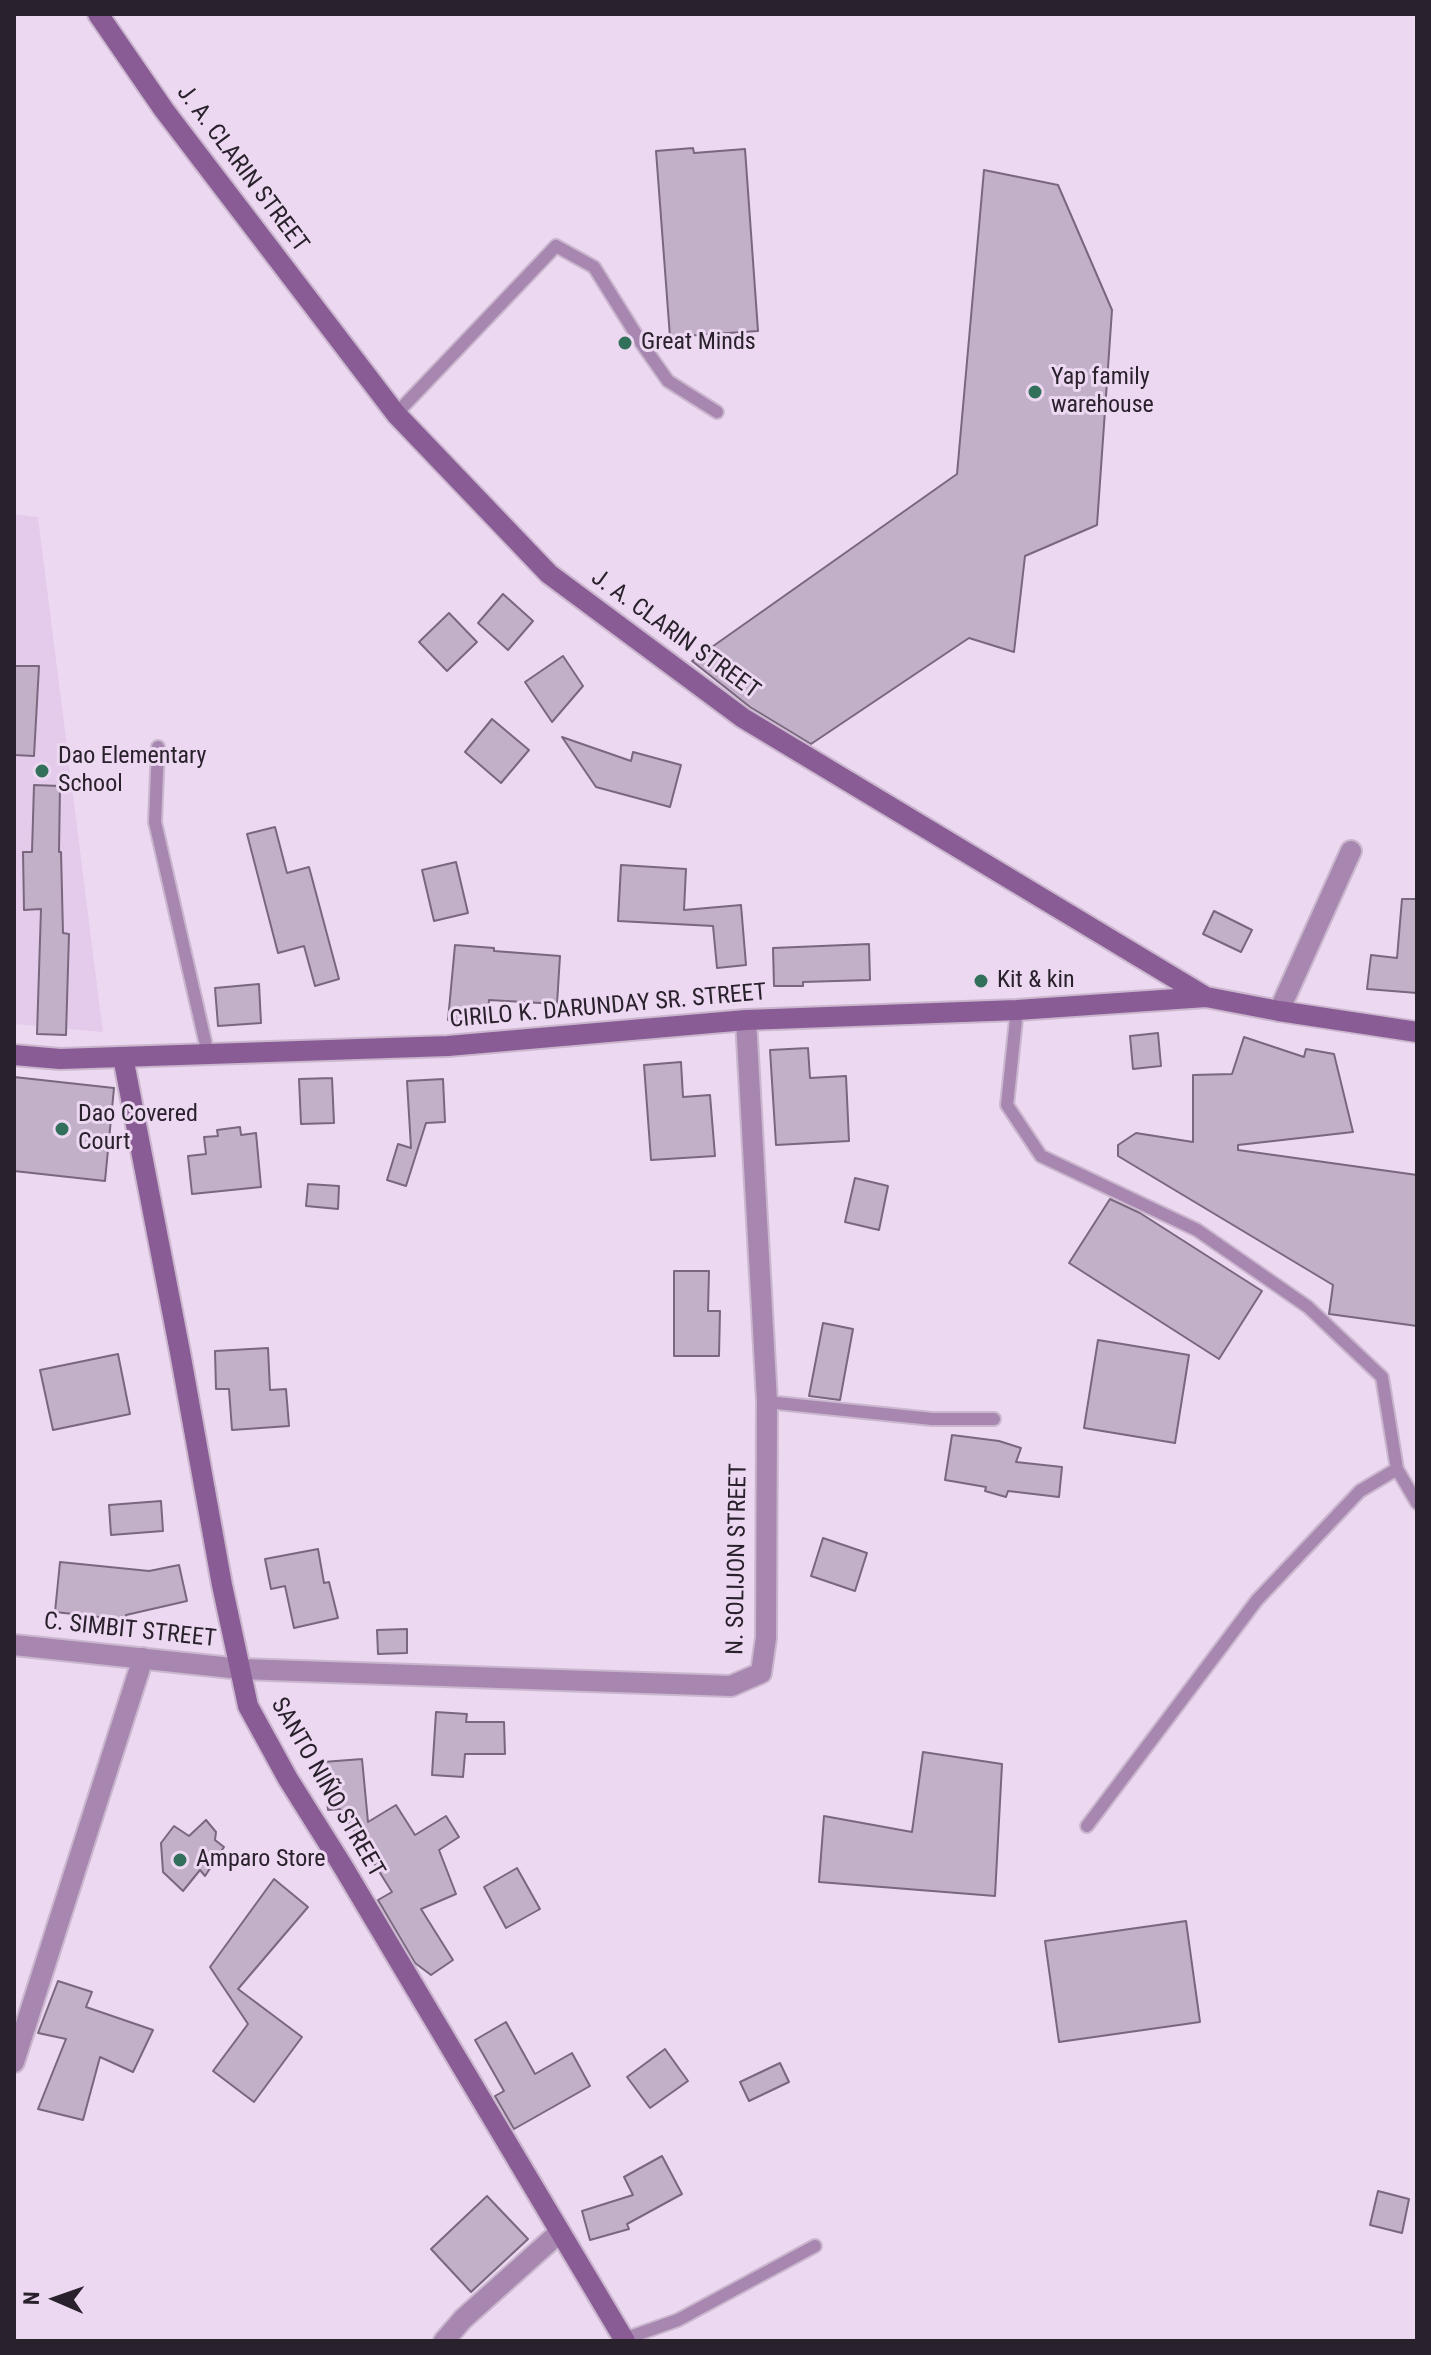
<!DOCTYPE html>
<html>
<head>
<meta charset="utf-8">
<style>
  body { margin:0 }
  #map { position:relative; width:1431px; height:2355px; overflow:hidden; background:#edd8f2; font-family:"Roboto Condensed",sans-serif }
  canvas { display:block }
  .frame { position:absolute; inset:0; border:16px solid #29212b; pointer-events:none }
  .north { position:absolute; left:16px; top:2259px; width:80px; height:80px; -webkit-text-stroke:6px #edd8f2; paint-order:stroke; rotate:272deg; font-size:22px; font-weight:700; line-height:32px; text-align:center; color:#29212b }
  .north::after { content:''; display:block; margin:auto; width:28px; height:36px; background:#29212b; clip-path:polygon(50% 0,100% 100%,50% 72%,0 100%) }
</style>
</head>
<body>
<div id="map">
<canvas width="1431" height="2355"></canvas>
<div class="frame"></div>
<div class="north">N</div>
</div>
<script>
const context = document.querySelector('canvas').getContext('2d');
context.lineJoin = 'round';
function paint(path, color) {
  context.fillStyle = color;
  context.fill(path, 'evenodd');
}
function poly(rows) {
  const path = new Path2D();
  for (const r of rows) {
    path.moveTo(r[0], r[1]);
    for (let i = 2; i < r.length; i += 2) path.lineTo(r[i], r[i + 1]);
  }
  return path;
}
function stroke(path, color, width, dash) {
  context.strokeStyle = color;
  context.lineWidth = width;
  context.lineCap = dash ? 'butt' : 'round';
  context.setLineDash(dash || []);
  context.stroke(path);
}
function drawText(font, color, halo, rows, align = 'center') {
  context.font = font + ' "Roboto Condensed",sans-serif';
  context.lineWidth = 6;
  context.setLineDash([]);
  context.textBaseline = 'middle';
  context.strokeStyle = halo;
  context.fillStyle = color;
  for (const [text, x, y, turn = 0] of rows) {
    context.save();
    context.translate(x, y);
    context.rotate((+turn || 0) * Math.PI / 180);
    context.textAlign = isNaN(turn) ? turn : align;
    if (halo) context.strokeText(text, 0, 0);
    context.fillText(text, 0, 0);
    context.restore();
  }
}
paint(poly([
  [14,514,38,517,103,1032,14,1024]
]), '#e4cbeb');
const building = poly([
  [693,148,694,153,745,149,758,331,670,337,656,151,693,148],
  [984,170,1058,185,1112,310,1097,525,1025,556,1014,652,969,638,811,744,750,707,692,661,957,474,984,170],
  [503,594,533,621,508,650,478,623,503,594],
  [449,613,477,642,447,671,419,642,449,613],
  [563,656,583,686,552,722,525,682,563,656],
  [14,666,39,666,34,756,14,755,14,666],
  [492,719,529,750,501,783,465,752,492,719],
  [562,737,631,761,633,752,681,765,670,807,596,787,562,737],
  [34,785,60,786,59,852,61,852,63,933,69,934,66,1035,37,1034,41,909,24,910,23,852,32,852,34,785],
  [275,827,287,873,309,867,339,979,315,986,304,946,278,953,247,834,275,827],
  [456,862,468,913,434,921,422,870,456,862],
  [621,865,686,869,684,910,741,905,746,965,717,968,713,926,618,921,621,865],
  [1402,899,1417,899,1417,993,1367,989,1371,955,1397,958,1402,899],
  [1214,911,1252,930,1241,952,1203,934,1214,911],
  [869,944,870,980,803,982,803,986,774,986,773,948,869,944],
  [455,945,494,948,494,951,560,956,557,1004,489,1000,487,1024,448,1020,455,945],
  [259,984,261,1023,218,1026,215,988,259,984],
  [1158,1033,1161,1066,1133,1069,1130,1036,1158,1033],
  [1244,1037,1304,1057,1306,1049,1334,1054,1353,1132,1238,1145,1238,1150,1417,1175,1417,1326,1329,1314,1333,1285,1118,1156,1118,1145,1136,1133,1193,1142,1193,1075,1232,1074,1244,1037],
  [808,1048,810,1078,846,1076,849,1141,776,1145,770,1050,808,1048],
  [681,1062,683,1097,710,1095,715,1156,651,1160,644,1065,681,1062],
  [14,1077,114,1088,105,1181,14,1171,14,1077],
  [332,1078,334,1123,301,1124,299,1079,332,1078],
  [443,1079,445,1122,426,1123,406,1186,387,1180,398,1144,411,1148,407,1081,443,1079],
  [240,1127,241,1135,256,1133,261,1187,192,1194,188,1156,206,1154,204,1137,218,1136,217,1130,240,1127],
  [855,1178,888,1186,879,1230,845,1222,855,1178],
  [308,1184,339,1186,338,1209,306,1206,308,1184],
  [1110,1199,1140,1213,1262,1291,1219,1359,1069,1263,1110,1199],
  [674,1271,709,1271,708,1311,720,1311,719,1356,674,1356,674,1271],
  [823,1323,853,1329,840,1400,809,1396,823,1323],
  [1098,1340,1189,1355,1175,1443,1084,1428,1098,1340],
  [268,1348,270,1390,286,1389,289,1426,232,1430,229,1389,216,1389,215,1351,268,1348],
  [118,1354,130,1414,53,1430,40,1370,118,1354],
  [952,1435,999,1441,1021,1448,1016,1462,1062,1467,1059,1497,1008,1491,1006,1497,985,1491,986,1487,945,1480,952,1435],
  [161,1501,163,1531,111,1535,109,1505,161,1501],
  [823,1538,867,1553,855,1591,811,1576,823,1538],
  [318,1549,324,1583,329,1582,338,1618,294,1628,285,1586,271,1589,265,1559,318,1549],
  [60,1562,149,1571,179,1565,187,1601,126,1615,126,1620,55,1612,60,1562],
  [407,1629,407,1653,378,1654,377,1630,407,1629],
  [436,1712,467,1714,466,1722,504,1722,505,1754,465,1754,463,1777,432,1775,436,1712],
  [923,1752,1002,1764,995,1896,819,1882,824,1816,912,1832,923,1752],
  [362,1759,368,1822,396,1805,415,1835,446,1816,459,1837,439,1850,456,1894,421,1909,453,1960,431,1975,415,1963,378,1900,392,1892,340,1809,328,1810,323,1762,362,1759],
  [206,1820,216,1832,215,1840,224,1847,205,1876,200,1870,183,1891,163,1872,161,1843,174,1826,189,1836,206,1820],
  [517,1868,540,1909,506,1928,484,1887,517,1868],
  [274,1879,308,1907,238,1989,302,2037,254,2102,213,2071,248,2024,210,1967,274,1879],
  [1186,1921,1200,2022,1059,2042,1045,1941,1186,1921],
  [58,1981,92,1992,86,2007,153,2030,133,2072,100,2057,83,2120,38,2109,66,2039,38,2033,58,1981],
  [506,2022,535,2074,572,2053,590,2086,514,2129,495,2096,504,2091,475,2040,506,2022],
  [665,2049,688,2081,650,2108,627,2077,665,2049],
  [780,2063,789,2082,749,2101,740,2082,780,2063],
  [662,2156,682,2194,627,2224,629,2229,590,2240,582,2211,633,2195,624,2177,662,2156],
  [1378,2191,1409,2199,1402,2233,1370,2225,1378,2191],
  [487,2196,528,2239,471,2292,431,2249,487,2196]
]);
paint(building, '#c2afc8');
stroke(building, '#79677e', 2);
const lane = poly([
  [396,414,556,246,594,267,642,344,668,381,717,412],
  [158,747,155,822,208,1054],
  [1017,1010,1007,1105,1041,1156,1197,1230,1308,1307,1382,1377,1397,1469,1417,1503],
  [767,1402,932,1419,994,1419],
  [1087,1826,1257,1600,1360,1491,1397,1469],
  [624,2339,678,2320,815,2246]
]);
const street = poly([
  [1279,1011,1351,851],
  [14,1645,241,1669,731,1686,761,1673,766,1638,767,1402,746,1020],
  [14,2062,143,1658],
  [444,2341,463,2319,560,2232]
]);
const secondary = poly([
  [98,14,164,110,396,414,549,574,743,718,1206,997,1279,1011,1417,1032],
  [14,1055,60,1059,448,1046,746,1020,1017,1010,1206,997],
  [123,1057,180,1352,222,1585,248,1706,288,1779,342,1865,625,2341]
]);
stroke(lane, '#cab7ce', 16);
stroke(street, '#cab7ce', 24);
stroke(secondary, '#cab7ce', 24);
stroke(lane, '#a787b0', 12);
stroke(street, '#a787b0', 20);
stroke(secondary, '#8a5c96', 20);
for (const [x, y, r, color] of [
  [625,343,8,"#33705c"],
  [1035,392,8,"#33705c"],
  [42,771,8,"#33705c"],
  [981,981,8,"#33705c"],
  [62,1129,8,"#33705c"],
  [180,1860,8,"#33705c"]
]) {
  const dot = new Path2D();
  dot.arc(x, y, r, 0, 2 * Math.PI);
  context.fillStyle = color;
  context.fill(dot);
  stroke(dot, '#edd8f2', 3);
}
drawText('24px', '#29212b', '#edd8f2', [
  ["J. A. CLARIN STREET",242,169,53],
  ["J. A. CLARIN STREET",675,635,36],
  ["CIRILO K. DARUNDAY SR. STREET",608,1007,-5],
  ["N. SOLIJON STREET",738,1559,-89],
  ["C. SIMBIT STREET",130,1631,6],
  ["SANTO NIÑO STREET",327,1788,60]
]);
drawText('24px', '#29212b', '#edd8f2', [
  ["Great Minds",641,343],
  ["Yap family",1051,378],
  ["warehouse",1051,406],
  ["Dao Elementary",58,757],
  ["School",58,785],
  ["Kit & kin",997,981],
  ["Dao Covered",78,1115],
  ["Court",78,1143],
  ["Amparo Store",196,1860]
], 'left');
</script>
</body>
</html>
